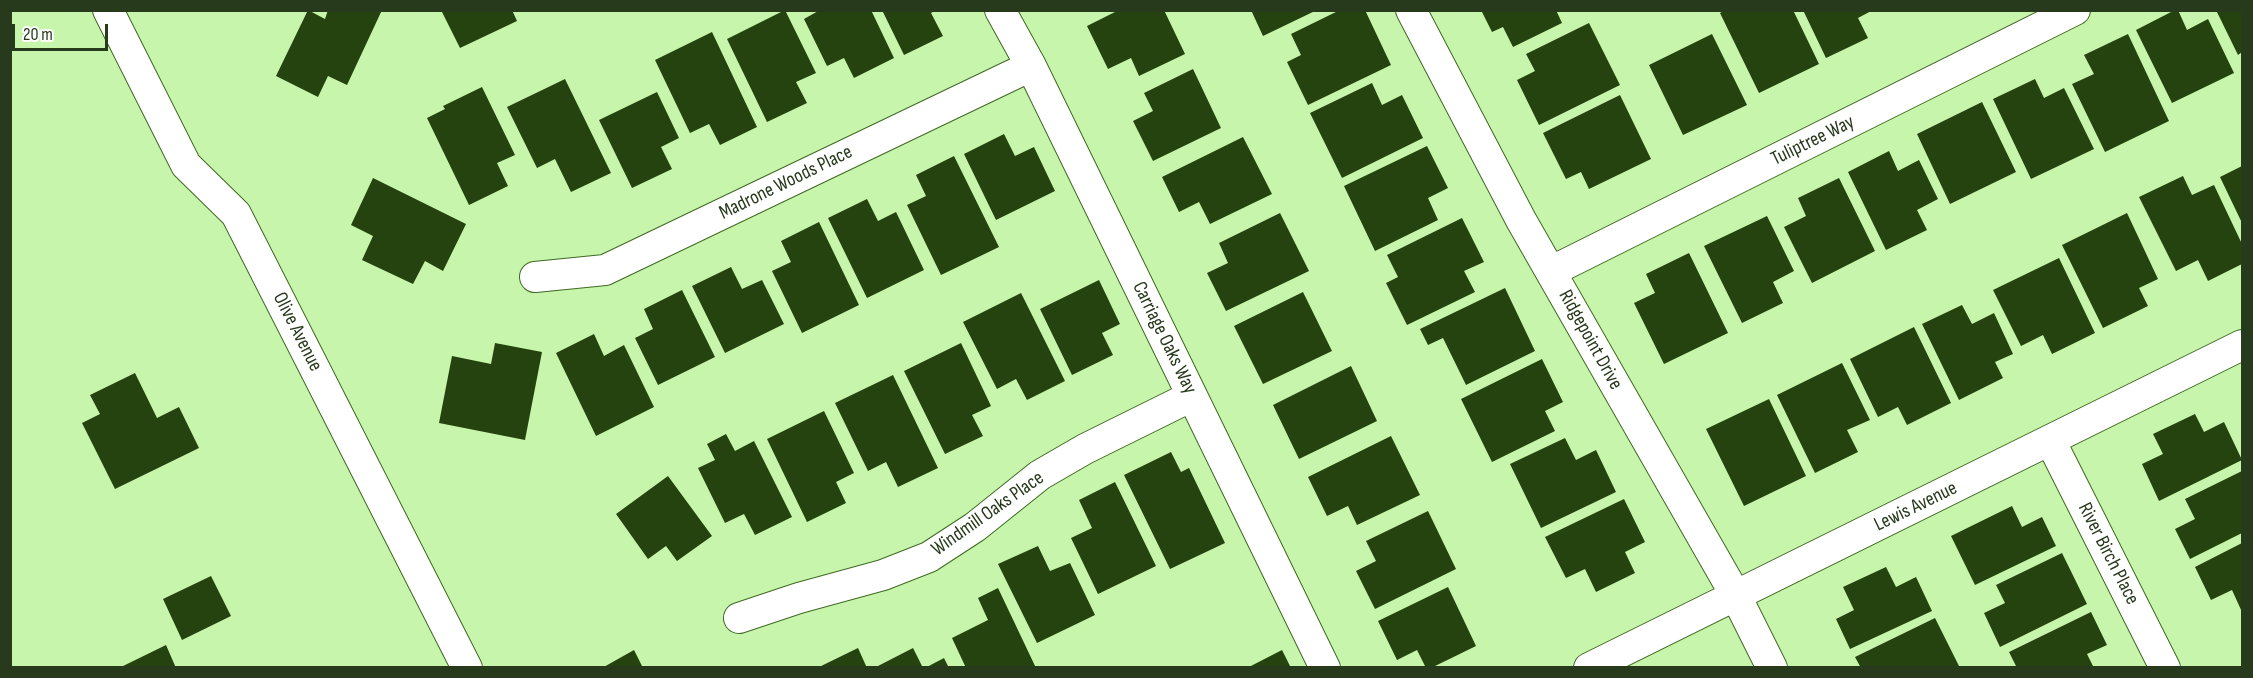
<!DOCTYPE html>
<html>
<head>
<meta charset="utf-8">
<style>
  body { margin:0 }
  #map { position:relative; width:2253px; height:678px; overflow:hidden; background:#c6f5ab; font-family:"Sofia Sans Condensed",sans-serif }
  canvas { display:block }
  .frame { position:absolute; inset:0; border:12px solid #283a1c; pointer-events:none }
  .scale { position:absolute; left:12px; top:24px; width:96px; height:27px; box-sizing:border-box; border:3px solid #283a1c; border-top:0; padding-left:8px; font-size:18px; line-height:21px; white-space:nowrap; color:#283a1c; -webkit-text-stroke:4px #fff; paint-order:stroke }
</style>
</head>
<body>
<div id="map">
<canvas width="2253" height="678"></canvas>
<div class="frame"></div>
<div class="scale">20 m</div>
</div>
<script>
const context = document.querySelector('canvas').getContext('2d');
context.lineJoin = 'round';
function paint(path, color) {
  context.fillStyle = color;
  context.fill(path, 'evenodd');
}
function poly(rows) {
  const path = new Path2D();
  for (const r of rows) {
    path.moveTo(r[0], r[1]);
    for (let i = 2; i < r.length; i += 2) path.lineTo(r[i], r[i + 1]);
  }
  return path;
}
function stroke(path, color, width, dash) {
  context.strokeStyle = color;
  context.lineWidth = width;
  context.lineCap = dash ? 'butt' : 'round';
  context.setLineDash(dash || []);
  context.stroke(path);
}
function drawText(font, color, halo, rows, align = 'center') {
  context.font = font + ' "Sofia Sans Condensed",sans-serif';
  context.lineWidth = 6;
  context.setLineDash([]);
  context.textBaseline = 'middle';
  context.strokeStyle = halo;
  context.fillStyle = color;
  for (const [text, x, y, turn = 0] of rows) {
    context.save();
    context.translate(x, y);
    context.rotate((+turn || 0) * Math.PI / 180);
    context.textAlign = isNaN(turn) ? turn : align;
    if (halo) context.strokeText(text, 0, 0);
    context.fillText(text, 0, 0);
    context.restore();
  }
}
paint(poly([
  [308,10,325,19,328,10,382,10,347,85,328,76,318,97,276,76],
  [441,10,512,10,517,21,460,48],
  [785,10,816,73,796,82,807,103,767,122,727,39],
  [820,10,871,10,894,58,854,78,844,58,827,66,804,19],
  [882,10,936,10,931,13,943,36,904,55],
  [1119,10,1164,10,1185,54,1139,76,1131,58,1108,69,1087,26],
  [1251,10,1317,10,1263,36],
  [1340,10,1365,10,1391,65,1308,105,1287,62,1301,55,1291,34],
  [1481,10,1556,10,1562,23,1513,47,1503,27,1492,32],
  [1725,10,1793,10,1819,64,1759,93,1720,13],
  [1803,10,1873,10,1858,18,1868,38,1826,58],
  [2175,10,2178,10,2187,30,2208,19,2234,73,2172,103,2136,30],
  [2216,10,2242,10,2242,52,2238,55],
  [1589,23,1620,85,1539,125,1517,80,1535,71,1526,54],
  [712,32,757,127,720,145,709,124,690,133,655,60],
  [1712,34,1747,105,1683,135,1649,65],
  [2128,34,2169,121,2105,152,2072,84,2094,74,2084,55],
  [1193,69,1221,128,1153,161,1133,121,1153,111,1144,93],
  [565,79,611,173,571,192,555,159,537,168,507,107],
  [2035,79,2044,98,2064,88,2094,149,2031,179,1993,99],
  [1372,83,1382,105,1402,95,1423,138,1342,178,1310,113],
  [482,87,515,155,497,163,508,186,469,205,427,118,445,109,443,106],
  [657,92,679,138,661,147,672,169,632,188,599,120],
  [1620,95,1651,159,1589,189,1581,172,1566,179,1543,133],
  [1982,102,2016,172,1950,204,1917,134],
  [1004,134,1015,156,1034,147,1055,191,996,220,964,154],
  [1243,137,1272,194,1210,224,1199,202,1179,212,1162,177],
  [1427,146,1448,188,1428,198,1438,220,1375,251,1344,186],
  [1889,151,1898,171,1919,160,1938,199,1917,210,1927,230,1886,250,1848,172],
  [954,156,999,247,941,275,907,205,926,196,916,175],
  [2242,166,2242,223,2220,177],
  [2183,176,2192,195,2214,185,2242,244,2242,264,2208,281,2198,260,2176,271,2139,197],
  [373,178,466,224,443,271,425,261,413,284,362,260,373,236,351,225],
  [1839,178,1875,251,1812,283,1784,227,1806,216,1798,198],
  [867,199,878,221,896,212,924,270,867,298,828,218],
  [1280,213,1309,271,1226,311,1207,273,1228,263,1219,243],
  [2127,213,2158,279,2139,288,2148,306,2103,328,2062,245],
  [1767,216,1794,271,1773,282,1783,303,1742,323,1704,246],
  [1462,218,1484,262,1464,271,1475,292,1407,325,1386,283,1398,277,1387,255],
  [819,222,859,305,802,333,772,271,791,262,781,241],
  [1689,253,1728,333,1664,364,1634,303,1655,293,1646,274],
  [2059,258,2095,333,2052,354,2043,335,2021,346,1993,290],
  [731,267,742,289,762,280,784,324,725,353,692,286],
  [1099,280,1120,324,1102,333,1113,355,1072,375,1040,309],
  [1505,288,1535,351,1466,385,1443,338,1428,345,1420,329],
  [682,290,715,357,658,385,635,338,653,329,644,309],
  [1303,292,1332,351,1263,384,1234,326],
  [1021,293,1065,381,1027,400,1016,379,997,389,963,322],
  [1962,305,1972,324,1994,313,2013,354,1995,362,2003,378,1959,400,1922,324],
  [1914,327,1951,403,1907,425,1898,407,1878,417,1850,359],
  [594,334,604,356,624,345,654,407,596,436,556,353],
  [495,343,542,352,525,440,439,423,452,356,491,364],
  [961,343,991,406,972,415,983,436,945,454,904,371],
  [1542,359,1563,402,1545,411,1555,431,1492,462,1461,399],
  [1842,363,1870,420,1847,430,1858,452,1815,473,1777,395],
  [1351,366,1377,421,1299,459,1273,405],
  [135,373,157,418,179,407,199,448,115,489,82,423,100,414,90,395],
  [893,375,938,468,898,487,886,462,868,471,835,403],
  [1769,399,1806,476,1744,506,1706,429],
  [824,411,854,473,836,482,846,503,807,522,767,439],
  [2195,414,2204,432,2224,422,2242,460,2159,501,2142,464,2163,454,2153,434],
  [726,434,735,451,754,441,792,517,755,535,744,514,725,523,698,468,715,460,707,444],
  [1391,436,1420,495,1357,525,1348,506,1327,516,1308,477],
  [1565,438,1576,460,1596,450,1616,492,1541,528,1510,464],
  [1171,452,1181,472,1189,468,1225,543,1170,569,1124,475],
  [2242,471,2242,533,2190,559,2175,529,2195,519,2185,499],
  [668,476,712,536,677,561,666,546,648,559,616,514],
  [1115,482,1156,566,1098,594,1071,538,1092,528,1079,500],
  [1624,499,1645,542,1625,552,1635,573,1596,592,1585,569,1566,578,1545,537],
  [2012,506,2022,527,2042,517,2056,546,1975,585,1951,536],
  [1428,511,1456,569,1375,609,1356,571,1376,561,1366,541],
  [2242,543,2242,612,2232,590,2211,600,2195,567],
  [1038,546,1050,571,1070,563,1095,615,1037,643,998,564],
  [2062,553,2087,604,2000,647,1984,613,2005,603,1996,585],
  [1886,567,1896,587,1916,577,1932,611,1850,649,1836,619,1854,610,1843,587],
  [211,576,231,616,182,640,163,599],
  [1448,587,1476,646,1431,668,1426,668,1417,650,1397,660,1378,621],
  [998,588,1036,668,966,668,952,638,988,620,978,598],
  [2091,612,2107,645,2087,654,2094,668,2017,668,2009,652],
  [1935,618,1960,668,1861,668,1855,657],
  [166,645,176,668,119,668],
  [858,648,867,668,817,668],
  [913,648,923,668,878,668,878,666],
  [634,650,643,668,602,668],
  [1282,650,1291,668,1247,668],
  [944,658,949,668,925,668]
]), '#25430e');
const minor = poly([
  [108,10,186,165,236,214,467,668],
  [1000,10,1031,66,1325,668],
  [1411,10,1521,220,1736,596,1772,668],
  [1552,271,2075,10],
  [535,277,605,270,1031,66],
  [2050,440,2165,668],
  [739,618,799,598,883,575,929,557,975,527,1040,475,1085,449,1192,396],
  [1589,668,2242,345]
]);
stroke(minor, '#406923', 32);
stroke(minor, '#fff', 30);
drawText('20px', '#283a1c', '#fff', [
  ["Tuliptree Way",1813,141,-26],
  ["Madrone Woods Place",786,183,-26],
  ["Olive Avenue",297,332,63],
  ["Carriage Oaks Way",1164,338,64],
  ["Ridgepoint Drive",1590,340,61],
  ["Lewis Avenue",1916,507,-26],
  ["Windmill Oaks Place",988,514,-35],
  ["River Birch Place",2108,554,63]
]);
</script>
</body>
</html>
